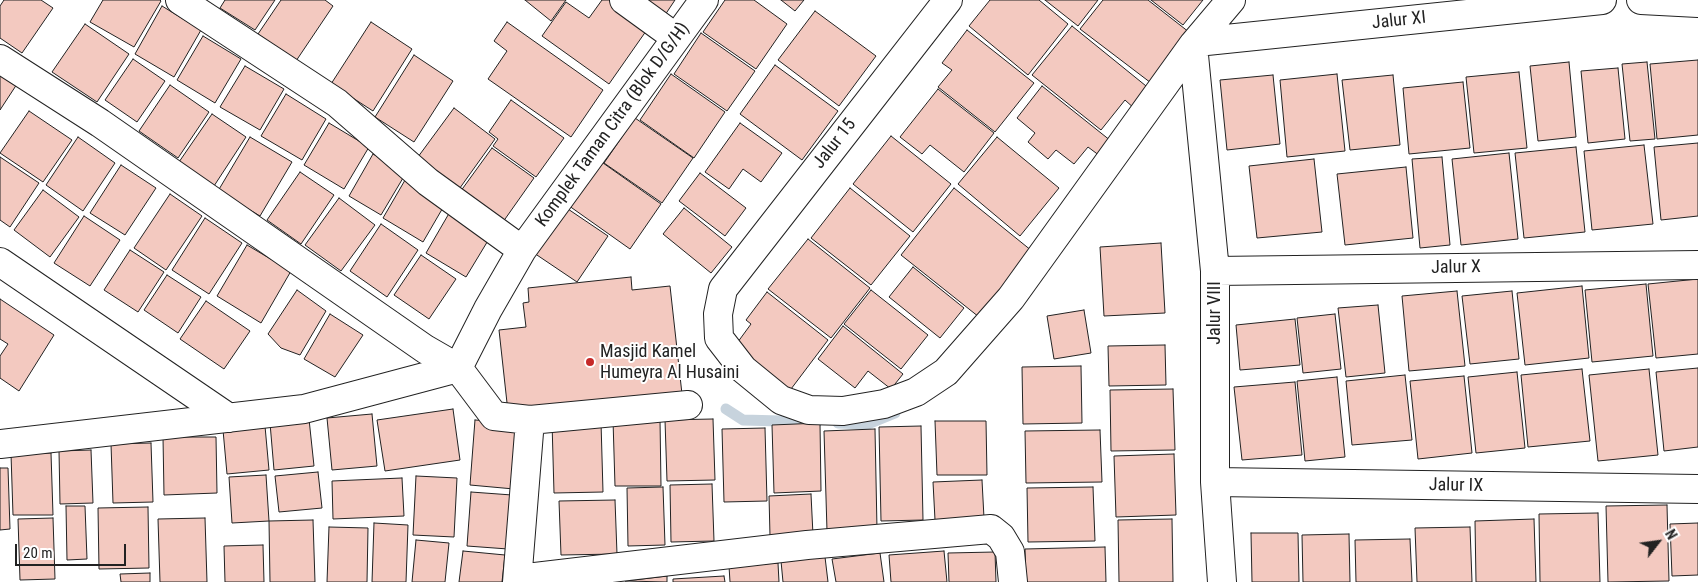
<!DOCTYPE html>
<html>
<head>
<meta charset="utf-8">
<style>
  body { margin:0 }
  #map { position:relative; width:1698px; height:582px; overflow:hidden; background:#fff; font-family:"Roboto Condensed",sans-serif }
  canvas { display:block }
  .north { position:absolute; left:1633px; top:517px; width:50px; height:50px; -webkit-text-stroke:4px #fff; paint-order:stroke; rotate:60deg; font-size:14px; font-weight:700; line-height:20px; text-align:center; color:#222 }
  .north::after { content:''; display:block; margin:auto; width:18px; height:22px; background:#222; clip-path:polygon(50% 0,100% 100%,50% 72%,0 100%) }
  .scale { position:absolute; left:15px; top:544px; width:111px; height:22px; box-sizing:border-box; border:2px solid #222; border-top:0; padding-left:6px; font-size:15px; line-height:18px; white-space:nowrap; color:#222; -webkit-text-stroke:4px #fff; paint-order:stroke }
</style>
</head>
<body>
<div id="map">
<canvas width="1698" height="582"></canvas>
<div class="north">N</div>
<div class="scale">20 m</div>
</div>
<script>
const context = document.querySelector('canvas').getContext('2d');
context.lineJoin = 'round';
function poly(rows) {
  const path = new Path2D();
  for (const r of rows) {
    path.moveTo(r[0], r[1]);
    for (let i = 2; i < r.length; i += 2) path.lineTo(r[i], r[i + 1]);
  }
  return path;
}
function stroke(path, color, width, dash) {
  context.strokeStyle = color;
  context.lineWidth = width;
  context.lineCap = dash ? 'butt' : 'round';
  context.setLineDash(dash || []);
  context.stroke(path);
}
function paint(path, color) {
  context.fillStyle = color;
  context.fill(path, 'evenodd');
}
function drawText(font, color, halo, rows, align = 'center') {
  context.font = font + ' "Roboto Condensed",sans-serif';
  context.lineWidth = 4;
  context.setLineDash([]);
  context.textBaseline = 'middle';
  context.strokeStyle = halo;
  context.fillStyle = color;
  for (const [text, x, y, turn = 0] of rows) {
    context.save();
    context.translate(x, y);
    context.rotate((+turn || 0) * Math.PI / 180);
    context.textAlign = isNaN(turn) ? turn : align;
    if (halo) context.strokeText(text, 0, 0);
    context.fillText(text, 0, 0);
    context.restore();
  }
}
stroke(poly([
  [726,409,743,420,817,422],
  [838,423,868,424,895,413]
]), '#c7d3dd', 11);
const building = poly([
  [4,0,41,0,53,8,22,53,0,38,0,6,4,0],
  [103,0,160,0,161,1,134,47,90,22,103,0],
  [225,0,275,0,255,30,220,8,225,0],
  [281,0,325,0,333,6,296,61,258,34,281,0],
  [525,0,566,0,551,21,525,0],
  [602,0,616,0,651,24,609,84,542,36,566,2,589,18,602,0],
  [644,0,675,0,665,15,644,0],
  [725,0,754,0,787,24,756,69,703,32,725,0],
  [781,0,804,0,795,11,781,0],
  [990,0,1039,0,1068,24,1028,75,969,26,990,0],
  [1045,0,1098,0,1078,26,1045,0],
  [1103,0,1148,0,1194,36,1155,86,1080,29,1103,0],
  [1151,0,1203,0,1183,25,1151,0],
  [162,6,201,30,174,77,135,54,162,6],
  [815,11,876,56,839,106,778,60,815,11],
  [371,22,412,49,373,111,331,84,371,22],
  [507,22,603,90,571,137,488,79,507,51,494,41,507,22],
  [85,24,129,54,97,102,52,72,85,24],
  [1072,26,1151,90,1136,110,1125,100,1101,130,1032,75,1072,26],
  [967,30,1034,83,995,132,938,87,952,70,942,63,967,30],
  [701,33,755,71,727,111,674,74,701,33],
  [203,36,241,59,215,103,177,80,203,36],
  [414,55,453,81,414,142,375,117,414,55],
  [133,59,165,81,137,122,105,100,133,59],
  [1698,60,1698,135,1657,139,1650,64,1698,60],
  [1569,62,1576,137,1538,141,1530,66,1569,62],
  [1647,62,1655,139,1630,141,1622,64,1647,62],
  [775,65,838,111,802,160,740,114,775,65],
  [245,66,284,89,260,130,220,107,245,66],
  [1618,68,1625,139,1588,143,1581,71,1618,68],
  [1519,72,1527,148,1474,153,1466,77,1519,72],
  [0,73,17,84,0,110,0,73],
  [671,74,725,112,694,158,640,120,671,74],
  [1337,74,1345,151,1287,157,1280,80,1337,74],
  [1273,75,1280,144,1227,150,1220,80,1273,75],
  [1393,75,1400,145,1350,150,1342,80,1393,75],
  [1463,82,1470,148,1409,154,1403,88,1463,82],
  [170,85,209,112,178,158,139,131,170,85],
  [1042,86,1111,141,1100,156,1088,147,1074,164,1056,150,1048,159,1028,142,1035,133,1017,118,1042,86],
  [938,89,994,133,964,172,930,145,922,154,900,137,938,89],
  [286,94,326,119,302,160,261,136,286,94],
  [511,100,564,138,536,177,493,146,498,139,489,132,511,100],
  [454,108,495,139,457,192,415,161,454,108],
  [29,111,72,140,43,182,0,153,29,111],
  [212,114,246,137,214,186,179,162,212,114],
  [635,118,693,158,662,203,604,163,635,118],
  [329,123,369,147,344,189,304,165,329,123],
  [740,123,782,153,761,182,743,169,729,189,705,172,740,123],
  [891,136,951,184,913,232,853,184,891,136],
  [78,137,115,163,83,211,46,185,78,137],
  [250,137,292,162,260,216,218,191,250,137],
  [997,137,1059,188,1020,236,958,184,997,137],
  [1698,143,1698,216,1661,220,1654,147,1698,143],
  [1644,145,1653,224,1592,230,1584,151,1644,145],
  [1576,147,1585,232,1524,238,1515,153,1576,147],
  [492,148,534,178,498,229,455,199,492,148],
  [1509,153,1518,239,1461,245,1452,159,1509,153],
  [373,154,406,173,381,215,349,196,373,154],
  [0,157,39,183,10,227,0,220,0,157],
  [1442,157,1450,245,1420,248,1412,159,1442,157],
  [596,158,661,204,630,249,565,203,596,158],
  [1314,159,1322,232,1257,238,1249,166,1314,159],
  [121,165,156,188,125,235,90,213,121,165],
  [1406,167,1413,238,1345,245,1337,174,1406,167],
  [300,172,334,195,301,244,267,220,300,172],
  [700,173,746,208,725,236,679,201,700,173],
  [408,175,448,199,423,242,383,218,408,175],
  [850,188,910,236,871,285,811,238,850,188],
  [954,188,1032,251,979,317,901,255,954,188],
  [43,190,79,217,50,257,14,230,43,190],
  [170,194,202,216,166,270,134,248,170,194],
  [339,198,375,225,341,271,305,245,339,198],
  [562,205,608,236,577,282,531,251,562,205],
  [684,208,732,247,711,273,663,234,684,208],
  [451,210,492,234,466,277,426,253,451,210],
  [84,216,120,240,90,286,54,263,84,216],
  [205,218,242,243,209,294,172,270,205,218],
  [381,224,418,250,387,297,350,271,381,224],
  [808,239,870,288,831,338,768,289,808,239],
  [1161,243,1165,313,1104,316,1100,247,1161,243],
  [247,245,291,271,261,323,217,296,247,245],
  [130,250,164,272,138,312,104,290,130,250],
  [421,255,456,279,429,319,394,295,421,255],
  [913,267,964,308,940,338,889,297,913,267],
  [167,275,201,297,178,333,144,310,167,275],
  [631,277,632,290,670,286,682,394,508,412,499,330,526,327,523,303,529,302,528,288,631,277],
  [1698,279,1698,354,1656,358,1648,284,1698,279],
  [1646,284,1653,356,1592,362,1585,290,1646,284],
  [1582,286,1589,358,1525,365,1517,293,1582,286],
  [297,290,326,311,300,355,281,348,268,334,297,290],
  [871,290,928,335,901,369,844,324,871,290],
  [1457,291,1465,366,1409,371,1402,296,1457,291],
  [1512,291,1519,359,1470,364,1462,296,1512,291],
  [767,292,828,340,788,393,732,350,751,324,746,320,767,292],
  [0,299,54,335,19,391,0,378,0,356,8,344,0,339,0,299],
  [206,301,250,331,224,369,180,339,206,301],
  [1378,305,1385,373,1346,377,1338,308,1378,305],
  [1084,310,1091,353,1054,359,1047,316,1084,310],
  [330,314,363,335,335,377,304,359,330,314],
  [1335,314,1341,369,1303,373,1297,318,1335,314],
  [1295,319,1300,365,1240,370,1236,325,1295,319],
  [843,326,903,374,891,389,868,371,855,388,818,359,843,326],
  [1165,345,1166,385,1109,386,1108,346,1165,345],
  [1081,366,1082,423,1023,424,1022,367,1081,366],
  [1698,368,1698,447,1664,451,1656,372,1698,368],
  [1582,369,1590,441,1528,447,1521,375,1582,369],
  [1649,369,1658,455,1598,461,1589,375,1649,369],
  [1517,372,1525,448,1476,453,1468,377,1517,372],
  [1405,375,1412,440,1352,445,1346,381,1405,375],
  [1464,376,1472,453,1418,459,1410,381,1464,376],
  [1337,377,1345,457,1305,461,1297,381,1337,377],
  [1295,382,1302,455,1242,460,1234,387,1295,382],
  [1173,389,1175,450,1111,451,1110,390,1173,389],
  [453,409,460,460,385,471,377,420,453,409],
  [372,414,377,466,332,470,327,418,372,414],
  [309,419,314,466,274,470,270,423,309,419],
  [660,419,661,486,615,486,613,420,660,419],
  [713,419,715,480,667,481,665,420,713,419],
  [475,420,519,423,514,489,470,485,475,420],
  [935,421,986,421,987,475,937,475,935,421],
  [552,422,601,422,603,492,554,493,552,422],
  [820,423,821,491,774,493,772,425,820,423],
  [265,426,269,470,227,474,223,430,265,426],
  [921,426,923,520,881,521,879,427,921,426],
  [765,428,767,501,724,502,722,429,765,428],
  [875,429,877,529,827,531,824,431,875,429],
  [1100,430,1102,482,1026,483,1025,431,1100,430],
  [163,437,216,437,217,493,164,495,163,437],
  [151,443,153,502,113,503,111,444,151,443],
  [91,450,93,503,60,504,59,451,91,450],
  [51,453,53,515,13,515,11,454,51,453],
  [1174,454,1176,515,1116,517,1114,456,1174,454],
  [0,468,8,468,10,529,0,530,0,468],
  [318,472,322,508,279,512,275,476,318,472],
  [266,475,269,521,232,523,229,477,266,475],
  [416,476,457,478,454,537,413,535,416,476],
  [402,478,404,516,333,519,332,481,402,478],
  [982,480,984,518,935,520,933,482,982,480],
  [712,484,714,541,671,542,670,485,712,484],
  [663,487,665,545,628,546,627,488,663,487],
  [1093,487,1095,541,1028,542,1027,488,1093,487],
  [471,492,512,495,508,549,467,546,471,492],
  [811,494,813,535,770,536,769,496,811,494],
  [615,500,617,554,561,555,559,501,615,500],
  [1667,505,1669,581,1608,582,1606,506,1667,505],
  [66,506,85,506,87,559,67,560,66,506],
  [148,507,149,568,99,569,98,508,148,507],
  [1598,513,1600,582,1540,582,1539,514,1598,513],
  [53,518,55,579,20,580,18,519,53,518],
  [205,518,207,582,160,582,158,519,205,518],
  [1172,519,1173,582,1119,582,1118,520,1172,519],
  [1534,519,1536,582,1476,582,1475,521,1534,519],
  [313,520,315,582,270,582,269,521,313,520],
  [374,523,408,525,406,582,372,582,374,523],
  [1698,523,1698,575,1672,576,1670,524,1698,523],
  [329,527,368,528,367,582,327,582,329,527],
  [1470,527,1472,582,1417,582,1415,528,1470,527],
  [1251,533,1298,533,1299,582,1252,582,1251,533],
  [1349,534,1350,582,1303,582,1302,535,1349,534],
  [1410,539,1412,582,1356,582,1355,540,1410,539],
  [416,540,449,543,445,582,412,582,416,540],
  [263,545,264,582,225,582,224,546,263,545],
  [1105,547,1106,582,1026,582,1025,549,1105,547],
  [463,551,505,555,502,582,459,582,463,551],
  [944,551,947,582,891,582,889,555,944,551],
  [995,552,996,582,949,582,948,553,995,552],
  [880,553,884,582,836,582,832,559,880,553],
  [825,557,828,582,783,582,781,561,825,557],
  [778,563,779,582,730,582,729,566,778,563],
  [150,573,150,582,121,582,120,574,150,573],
  [667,576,667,582,625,581,667,576],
  [724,576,725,582,673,582,673,579,724,576]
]);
paint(building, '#f3c9c0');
stroke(building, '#222', 1);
const minor = poly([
  [180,0,337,103,428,182,522,250],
  [624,0,675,37],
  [948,0,723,289,718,314,719,338,743,369,781,400,809,410,843,411,884,404,916,392,946,372,1011,298,1193,45,1231,0],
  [1641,0,1698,3],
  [1197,42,1602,0],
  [1193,45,1215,271,1215,482,1222,582],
  [0,59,100,123,425,349,458,368,494,416,530,420,688,405],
  [0,262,229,418],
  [1215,271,1698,265],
  [0,444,304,409,458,368,488,309,522,250,704,0],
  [1215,482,1698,489],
  [518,579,807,545,991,529,1001,537,1010,552,1013,582],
  [517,582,530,420]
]);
stroke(minor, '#222', 30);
stroke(minor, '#fff', 28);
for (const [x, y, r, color] of [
  [590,362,5,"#c62828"]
]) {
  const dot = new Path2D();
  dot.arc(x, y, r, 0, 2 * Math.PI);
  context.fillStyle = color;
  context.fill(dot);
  stroke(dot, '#fff', 2);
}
drawText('18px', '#222', '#fff', [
  ["Jalur XI",1399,21,-6],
  ["Komplek Taman Citra (Blok D/G/H)",613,125,-54],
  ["Jalur 15",835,144,-52],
  ["Jalur X",1456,268,-1],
  ["Jalur VIII",1215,313,-90],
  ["Jalur IX",1456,486,1]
]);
drawText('18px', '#222', '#fff', [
  ["Masjid Kamel",600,352],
  ["Humeyra Al Husaini",600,373]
], 'left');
</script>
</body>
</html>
